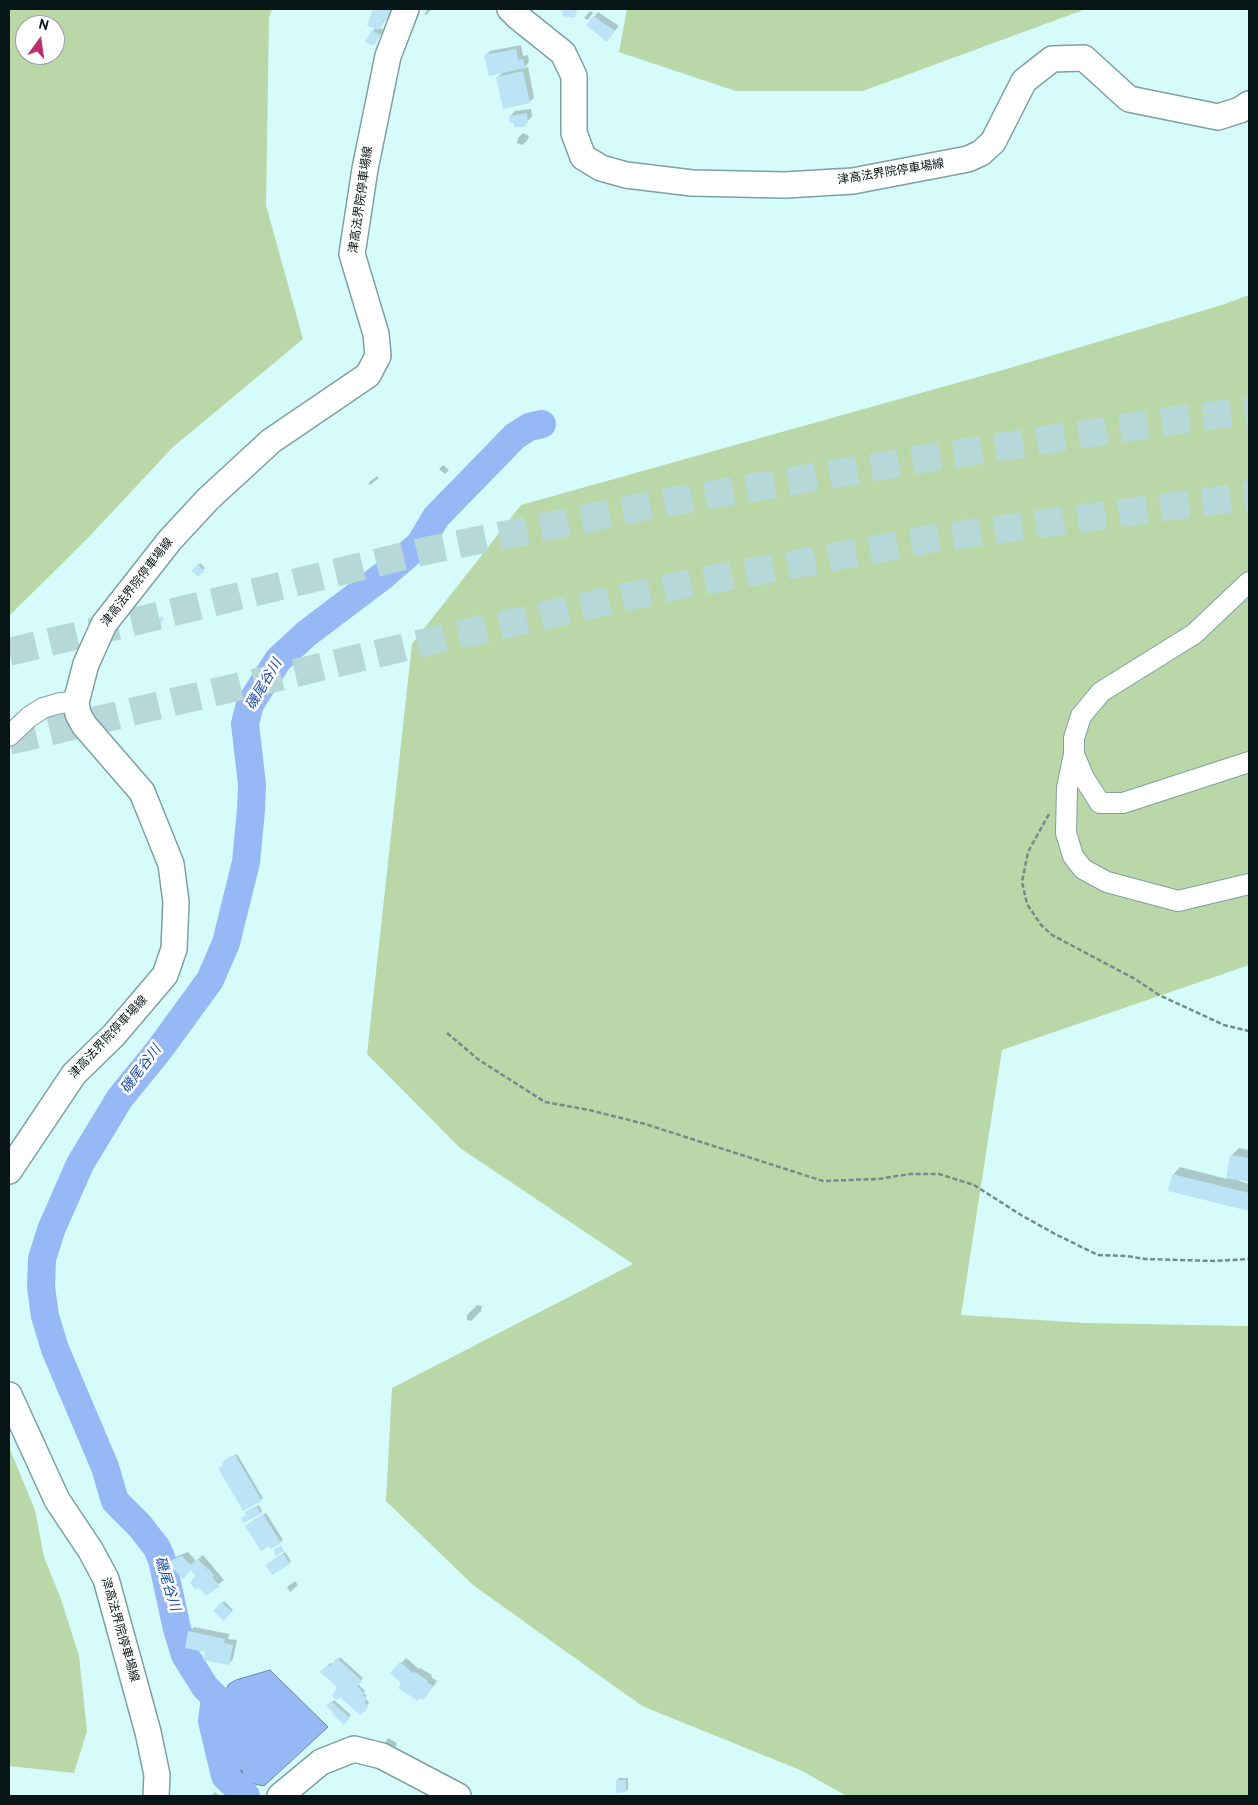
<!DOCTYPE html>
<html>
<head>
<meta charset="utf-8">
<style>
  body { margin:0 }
  #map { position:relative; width:1258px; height:1805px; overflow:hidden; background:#d6fbfb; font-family:Overpass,sans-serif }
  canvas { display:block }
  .frame { position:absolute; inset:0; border:10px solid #081516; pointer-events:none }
  .north { position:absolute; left:15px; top:15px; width:50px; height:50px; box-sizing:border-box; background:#fff; border:1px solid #9ca1a2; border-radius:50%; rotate:14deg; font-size:14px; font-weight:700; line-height:20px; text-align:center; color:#081516 }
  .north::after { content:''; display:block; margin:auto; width:18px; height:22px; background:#ba316e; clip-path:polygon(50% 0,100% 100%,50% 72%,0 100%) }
</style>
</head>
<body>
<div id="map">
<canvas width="1258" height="1805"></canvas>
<div class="frame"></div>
<div class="north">N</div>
</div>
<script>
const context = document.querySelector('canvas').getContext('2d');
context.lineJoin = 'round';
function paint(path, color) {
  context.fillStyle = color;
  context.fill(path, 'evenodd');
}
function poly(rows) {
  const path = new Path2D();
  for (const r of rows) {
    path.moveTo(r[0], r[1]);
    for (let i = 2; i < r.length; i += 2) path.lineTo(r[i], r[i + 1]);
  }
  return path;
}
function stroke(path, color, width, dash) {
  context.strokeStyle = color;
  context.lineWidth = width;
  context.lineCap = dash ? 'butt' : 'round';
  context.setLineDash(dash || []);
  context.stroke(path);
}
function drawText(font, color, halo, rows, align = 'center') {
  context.font = font + ' Overpass,"Noto Sans JP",sans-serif';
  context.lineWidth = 5;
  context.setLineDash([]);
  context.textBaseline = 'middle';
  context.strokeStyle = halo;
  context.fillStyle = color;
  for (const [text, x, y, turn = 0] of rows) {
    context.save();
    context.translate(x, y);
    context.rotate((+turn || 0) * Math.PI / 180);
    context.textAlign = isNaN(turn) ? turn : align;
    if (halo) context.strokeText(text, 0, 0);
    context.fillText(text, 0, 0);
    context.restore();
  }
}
paint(poly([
  [9,9,272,9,269,18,266,205,303,339,173,447,87,539,9,616],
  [25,25,55,25,55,55,25,55],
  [627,9,1086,9,863,91,736,91,619,52],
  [1249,295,1249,965,1002,1050,961,1315,1085,1323,1249,1326,1249,1796,847,1796,800,1770,642,1706,473,1585,386,1501,392,1388,633,1264,460,1148,367,1054,412,644,521,505,1003,370,1222,305],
  [9,1447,35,1510,44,1557,61,1599,79,1656,87,1731,74,1773,9,1766]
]), '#bad8a7');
const water = poly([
  [270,1670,328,1727,264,1786,240,1781,227,1732,223,1707,224,1692,229,1684,236,1680,270,1670]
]);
paint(water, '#96b8f5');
stroke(water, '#6b87b2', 1);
paint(poly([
  [374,9,395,9,393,14,388,19,386,18,380,28,384,30,373,45,373,31,376,28,368,25],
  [428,9,432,9,426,15,424,14],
  [590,11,593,13,588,20,584,18],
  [598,12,619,26,607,40,594,17],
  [521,45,523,56,528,55,529,62,524,68,528,67,534,98,529,102,498,77,503,72,486,55,490,51],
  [531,109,532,116,524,125,510,116,515,111],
  [523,133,529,136,527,141,522,145,517,143,518,138],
  [443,465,449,470,445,474,439,469],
  [377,476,379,478,370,485,368,483],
  [200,563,205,568,198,575,193,571],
  [1239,1148,1249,1150,1249,1181,1239,1179,1239,1181,1249,1184,1249,1209,1169,1190,1173,1175,1180,1167,1227,1179,1232,1155],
  [477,1305,482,1306,481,1311,471,1321,467,1320,467,1315],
  [237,1454,263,1498,261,1500,224,1464,225,1460],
  [259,1505,262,1511,260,1513,248,1515,248,1511],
  [266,1513,283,1540,272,1548,248,1524],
  [188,1552,196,1561,203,1555,224,1580,206,1594,197,1576,191,1569,172,1561,177,1556],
  [285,1552,291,1561,289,1563,269,1563],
  [295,1581,298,1585,290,1592,287,1587],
  [224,1601,233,1610,224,1619,215,1611],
  [194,1627,229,1634,228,1639,237,1640,233,1659,228,1664,206,1651,189,1632],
  [340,1657,363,1678,358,1684,365,1691,364,1693,367,1696,365,1697,369,1703,366,1706,368,1707,360,1714,339,1687,322,1672,330,1663,333,1664],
  [406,1658,419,1669,420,1668,432,1675,431,1677,437,1681,424,1699,392,1673],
  [334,1700,351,1715,344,1723,328,1706],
  [388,1738,397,1743,394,1749,383,1746],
  [619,1778,628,1778,628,1789,626,1791,617,1780],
  [215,1792,220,1796,211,1796]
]), '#0003');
stroke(poly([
  [229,1780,241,1772]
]), '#6b87b2', 4.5);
stroke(poly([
  [246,1796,225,1776,212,1721,215,1697,205,1687,185,1655,177,1629,162,1560,157,1548,140,1526,115,1501,105,1467,55,1349,45,1316,41,1287,42,1259,51,1230,80,1164,120,1098,159,1050,210,980,226,943,246,862,251,810,252,784,245,724,250,704,278,660,306,634,384,575,420,544,436,517,515,436,529,427,542,424]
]), '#96b8f5', 28);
paint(poly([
  [373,9,392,9,388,20,384,19,379,30,367,26],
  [561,9,578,9,574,18,562,16,563,11,561,11],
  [593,16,615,31,607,42,586,25],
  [372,30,380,35,374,46,365,42],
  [516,49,518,60,523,59,525,68,489,76,484,55],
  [523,71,530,103,503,109,496,77],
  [527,113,528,122,524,127,514,127,514,123,510,123,509,116],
  [198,564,204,571,198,577,191,571],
  [161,616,164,619,156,629,151,625,158,617,160,618],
  [1230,1155,1249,1158,1249,1182,1226,1178],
  [1172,1174,1249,1193,1249,1211,1168,1191],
  [235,1455,262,1501,243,1511,218,1468,223,1465,222,1462],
  [256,1506,261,1514,243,1523,241,1518,246,1515,245,1512],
  [263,1514,281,1543,271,1549,269,1546,261,1551,245,1526],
  [281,1545,284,1551,276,1556,273,1550],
  [283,1553,290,1564,272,1575,265,1565],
  [182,1556,191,1565,197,1559,208,1569,204,1573,209,1569,214,1576,212,1577,220,1586,206,1596,198,1587,196,1590,190,1583,195,1576,191,1570,183,1579,170,1566,171,1560],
  [221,1602,232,1612,224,1621,213,1611],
  [188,1631,225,1639,224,1643,233,1645,229,1665,203,1660,205,1652,185,1648],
  [337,1658,362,1681,357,1686,364,1693,363,1696,366,1698,365,1704,368,1706,365,1709,367,1710,360,1715,340,1697,337,1700,332,1696,337,1687,320,1672,327,1665,330,1666],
  [400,1662,413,1673,415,1672,428,1681,427,1682,433,1686,424,1700,420,1698,418,1701,398,1688,401,1683,390,1673],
  [331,1701,350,1718,344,1725,332,1714,333,1712,326,1706],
  [616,1780,626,1780,626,1792,616,1793]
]), '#bde3f6');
stroke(poly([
  [9,652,425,551,668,502,934,457,1184,419,1249,411],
  [9,741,439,639,676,586,942,537,1249,496]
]), '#b7d8d9', 28, [28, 14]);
const minor = poly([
  [1249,582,1194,634,1101,692,1081,716,1074,738,1074,754,1067,788,1066,833,1073,856,1083,869,1107,882,1178,901,1249,884],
  [9,736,29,717,43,708,60,703,76,702],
  [1074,754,1084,778,1100,803,1123,803,1249,762]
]);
const major = poly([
  [510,9,518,17,563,53,574,76,574,133,583,157,601,168,626,175,692,183,785,185,853,181,968,159,981,153,993,142,1024,81,1052,59,1084,58,1129,99,1218,117,1240,110,1249,104],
  [9,1171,74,1074,114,1035,165,975,174,949,176,902,171,864,142,792,84,725,78,714,76,702,86,664,104,624,170,540,208,499,271,441,368,375,378,356,376,334,352,254,365,169,388,56,406,9],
  [9,1395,57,1500,91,1551,106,1579,148,1732,157,1775,156,1796],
  [280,1796,321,1762,354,1749,382,1756,458,1796]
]);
stroke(minor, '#7ea0a1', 22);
stroke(major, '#7ea0a1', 28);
stroke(poly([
  [1049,814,1028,852,1022,882,1027,904,1041,925,1052,935,1135,979,1159,995,1224,1025,1249,1031],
  [447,1033,479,1060,545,1102,589,1110,645,1124,823,1181,878,1179,910,1174,939,1174,974,1185,1021,1215,1055,1234,1098,1255,1127,1256,1145,1259,1215,1261,1249,1259]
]), '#738c8d', 2.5, [5, 2.5]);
stroke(minor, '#fff', 20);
stroke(major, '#fff', 25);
drawText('12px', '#081516', '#fff', [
  ["津高法界院停車場線",891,173,-9],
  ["津高法界院停車場線",362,200,-82],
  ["津高法界院停車場線",138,583,-52],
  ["津高法界院停車場線",109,1038,-47],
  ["津高法界院停車場線",119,1630,74]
]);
drawText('italic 14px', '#1f4da4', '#fff', [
  ["磯尾谷川",265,685,-59],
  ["磯尾谷川",142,1070,-53],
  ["磯尾谷川",166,1584,73]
]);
</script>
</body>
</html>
